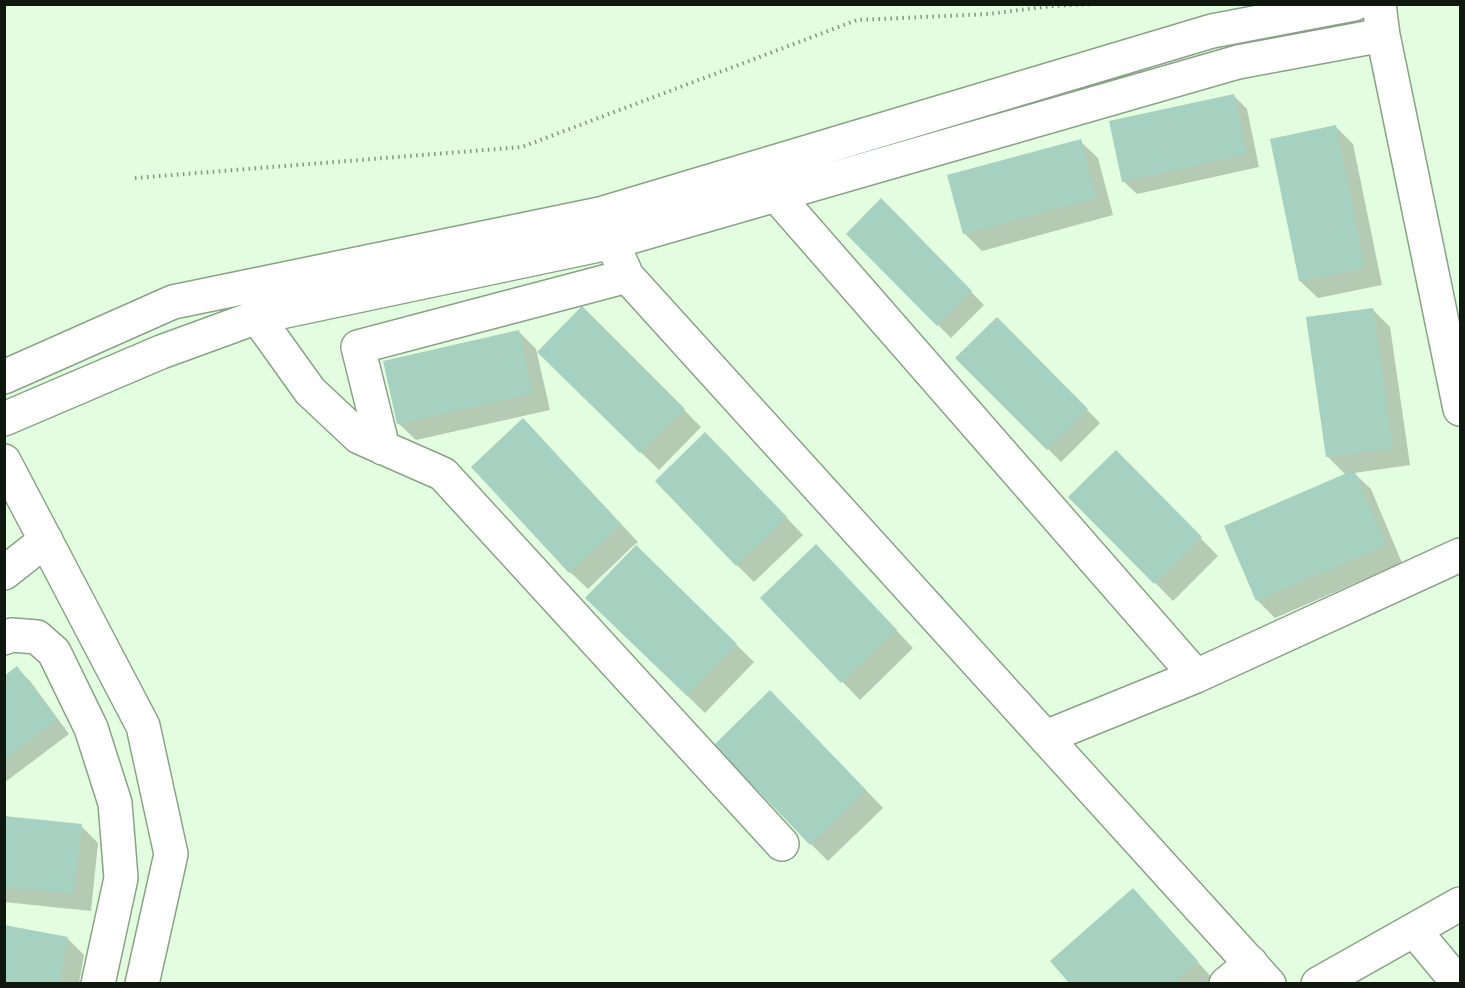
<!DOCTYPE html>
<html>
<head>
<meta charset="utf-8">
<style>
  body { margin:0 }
  #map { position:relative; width:1465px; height:988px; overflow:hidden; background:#e2fddf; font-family:"IBM Plex Sans",sans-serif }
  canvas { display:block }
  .frame { position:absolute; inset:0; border:6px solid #0f180e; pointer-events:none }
</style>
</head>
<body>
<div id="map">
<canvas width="1465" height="988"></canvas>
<div class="frame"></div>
</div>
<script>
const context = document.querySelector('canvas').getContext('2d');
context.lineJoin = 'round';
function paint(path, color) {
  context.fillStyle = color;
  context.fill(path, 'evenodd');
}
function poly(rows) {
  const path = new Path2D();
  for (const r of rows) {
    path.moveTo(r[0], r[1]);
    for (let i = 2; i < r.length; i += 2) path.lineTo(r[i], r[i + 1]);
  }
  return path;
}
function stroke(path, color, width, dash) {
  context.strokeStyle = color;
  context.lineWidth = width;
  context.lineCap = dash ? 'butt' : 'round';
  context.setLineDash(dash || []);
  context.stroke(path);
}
paint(poly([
  [1234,96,1247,109,1259,167,1137,194,1123,181],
  [1336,127,1353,144,1382,285,1318,298,1300,281],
  [1080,141,1098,158,1113,215,982,251,964,233],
  [881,200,984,305,951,338,848,234],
  [582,308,701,427,659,470,539,352],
  [1372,309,1390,327,1410,465,1354,473,1371,489,1402,563,1275,618,1257,600,1346,475,1328,457],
  [997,319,1100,423,1061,462,958,358],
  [518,331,536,349,550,410,416,440,398,423],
  [540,438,638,542,634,545,754,662,705,713,587,598,636,547,634,545,588,589,570,572],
  [723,451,803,535,754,582,737,565],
  [1116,452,1218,556,1173,601,1071,497],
  [833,563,913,648,860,700,762,598],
  [17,668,30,681,69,734,4,783,4,677],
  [788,709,883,808,828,861,811,844],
  [4,817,81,826,98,843,91,911,4,902],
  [1133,890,1214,980,1210,984,1072,984],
  [67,938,84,955,79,984,4,984]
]), '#0003');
paint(poly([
  [1234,94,1247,154,1122,182,1109,121],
  [1336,125,1365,268,1299,281,1270,139],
  [1081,139,1096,198,963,234,947,175],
  [881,198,972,291,937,326,846,234],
  [582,306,685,409,640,453,537,352],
  [1373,308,1393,448,1326,457,1306,317],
  [997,317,1088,409,1047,450,955,358],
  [519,330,533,393,397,424,383,361],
  [523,418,621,524,569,573,471,467],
  [705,432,787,517,736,566,655,481],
  [1116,450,1202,537,1154,584,1068,497],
  [1354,470,1386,545,1256,601,1224,526],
  [816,544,897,630,841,683,760,598],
  [636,545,737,644,687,696,585,598],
  [17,666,57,720,4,760,4,676],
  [770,690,866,790,810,845,714,745],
  [4,816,82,824,74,894,4,887],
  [1133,888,1198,961,1173,984,1070,984,1050,961],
  [4,925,68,937,59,984,4,984]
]), '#a6d0c0');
const minor = poly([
  [1379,4,1383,35,1460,409],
  [776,195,1196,676],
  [603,222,627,276,1269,984],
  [257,317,310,391,359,437,443,474,782,844],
  [4,377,173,302,600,214,1212,31,1354,4],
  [4,419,161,352,257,317,613,242,1238,62,1383,35],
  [383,448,358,347,627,276],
  [4,461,143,726,171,854,142,984],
  [4,573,46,540],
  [4,638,12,635,37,637,54,652,91,728,115,803,121,878,98,984],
  [1046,737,1196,676,1460,555],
  [1414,930,1459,984],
  [1226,984,1251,963],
  [1318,984,1460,904]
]);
stroke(minor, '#8aa387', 36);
stroke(poly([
  [135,178,522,147,857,20,989,14,1051,6,1095,4]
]), '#839681', 4, [1.5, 4.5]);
stroke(minor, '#fff', 33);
</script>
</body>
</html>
